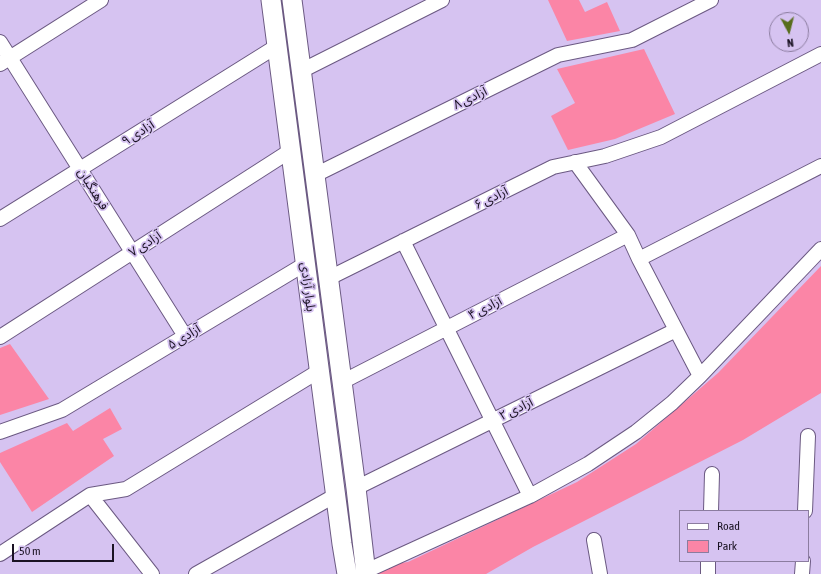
<!DOCTYPE html>
<html>
<head>
<meta charset="utf-8">
<style>
  body { margin:0 }
  #map { position:relative; width:821px; height:574px; overflow:hidden; background:#d6c3f1; font-family:"Asap Condensed",sans-serif }
  canvas { display:block }
  .legend { position:absolute; left:679px; top:510px; width:130px; height:52px; box-sizing:border-box; background:#d6c3f1; border:1px solid #8b7c9f; margin:0; padding:5px 7px; list-style:none; font-size:12px; color:#1a1223 }
  .legend li { display:flex; align-items:center; gap:8px; height:20px }
  .legend b { width:20px; border:1px solid #8b7c9f }
  .north { position:absolute; left:769px; top:12px; width:40px; height:40px; box-sizing:border-box; background:#d6c3f1; border:1px solid #8b7c9f; border-radius:50%; rotate:173deg; font-size:11px; font-weight:700; line-height:16px; text-align:center; color:#1a1223 }
  .north::after { content:''; display:block; margin:auto; width:14px; height:18px; background:#586d1c; clip-path:polygon(50% 0,100% 100%,50% 72%,0 100%) }
  .scale { position:absolute; left:12px; top:544px; width:102px; height:18px; box-sizing:border-box; border:2px solid #1a1223; border-top:0; padding-left:5px; font-size:12px; line-height:14px; white-space:nowrap; color:#1a1223; -webkit-text-stroke:3px #d6c3f1; paint-order:stroke }
</style>
</head>
<body>
<div id="map">
<canvas width="821" height="574"></canvas>
<ul class="legend">
<li><b style="height:5px;background:#fff"></b>Road</li>
<li><b style="height:11px;background:#fb85a6"></b>Park</li>
</ul>
<div class="north">N</div>
<div class="scale">50 m</div>
</div>
<script>
const context = document.querySelector('canvas').getContext('2d');
context.lineJoin = 'round';
function paint(path, color) {
  context.fillStyle = color;
  context.fill(path, 'evenodd');
}
function poly(rows) {
  const path = new Path2D();
  for (const r of rows) {
    path.moveTo(r[0], r[1]);
    for (let i = 2; i < r.length; i += 2) path.lineTo(r[i], r[i + 1]);
  }
  return path;
}
function stroke(path, color, width, dash) {
  context.strokeStyle = color;
  context.lineWidth = width;
  context.lineCap = dash ? 'butt' : 'round';
  context.setLineDash(dash || []);
  context.stroke(path);
}
function drawText(font, color, halo, rows, align = 'center') {
  context.font = font + ' "Asap Condensed","Noto Sans Arabic",sans-serif';
  context.lineWidth = 3.5;
  context.setLineDash([]);
  context.textBaseline = 'middle';
  context.strokeStyle = halo;
  context.fillStyle = color;
  for (const [text, x, y, turn = 0] of rows) {
    context.save();
    context.translate(x, y);
    context.rotate((+turn || 0) * Math.PI / 180);
    context.textAlign = isNaN(turn) ? turn : align;
    if (halo) context.strokeText(text, 0, 0);
    context.fillText(text, 0, 0);
    context.restore();
  }
}
paint(poly([
  [548,0,579,0,585,12,607,2,620,31,567,41],
  [644,49,675,114,615,139,568,150,551,116,575,103,557,69],
  [821,266,821,393,743,440,533,547,486,574,376,574,374,567,408,562,577,482,636,444,718,373],
  [10,344,49,399,0,415,0,348],
  [110,408,122,429,103,439,114,456,32,512,0,462,0,453,67,423,73,431]
]), '#fb85a6');
const street = poly([
  [0,42,185,336],
  [0,64,101,0],
  [301,71,442,0],
  [575,162,628,235,639,259,700,376],
  [315,175,558,55,632,40,711,0],
  [0,219,277,46],
  [403,241,530,496],
  [639,259,821,166],
  [329,278,553,167,605,156,661,137,821,54],
  [0,337,290,151],
  [342,382,628,235],
  [0,432,62,410,305,264],
  [356,488,676,330],
  [90,495,152,574],
  [711,511,712,474],
  [805,511,808,436],
  [594,540,600,574],
  [0,554,90,495,126,489,319,371],
  [366,571,530,496,588,464,636,432,672,403,700,376,821,249],
  [196,574,336,495],
  [708,574,708,561],
  [802,574,803,561]
]);
const secondary = poly([
  [271,0,342,544,347,574],
  [292,0,356,488,366,574]
]);
stroke(street, '#6b5982', 16);
stroke(secondary, '#6b5982', 21);
stroke(street, '#fff', 14);
stroke(secondary, '#fff', 19);
drawText('13px', '#1a1223', '#d6c3f1', [
  ["آزادی ۸",470,98,-26],
  ["آزادی ۹",138,133,-32],
  ["فرهنگیان",93,189,58],
  ["آزادی ۶",491,198,-26],
  ["آزادی ۷",145,244,-33],
  ["بلوار آزادی",308,287,83],
  ["آزادی ۴",485,308,-27],
  ["آزادی ۵",184,337,-31],
  ["آزادی ۲",516,409,-26]
]);
</script>
</body>
</html>
